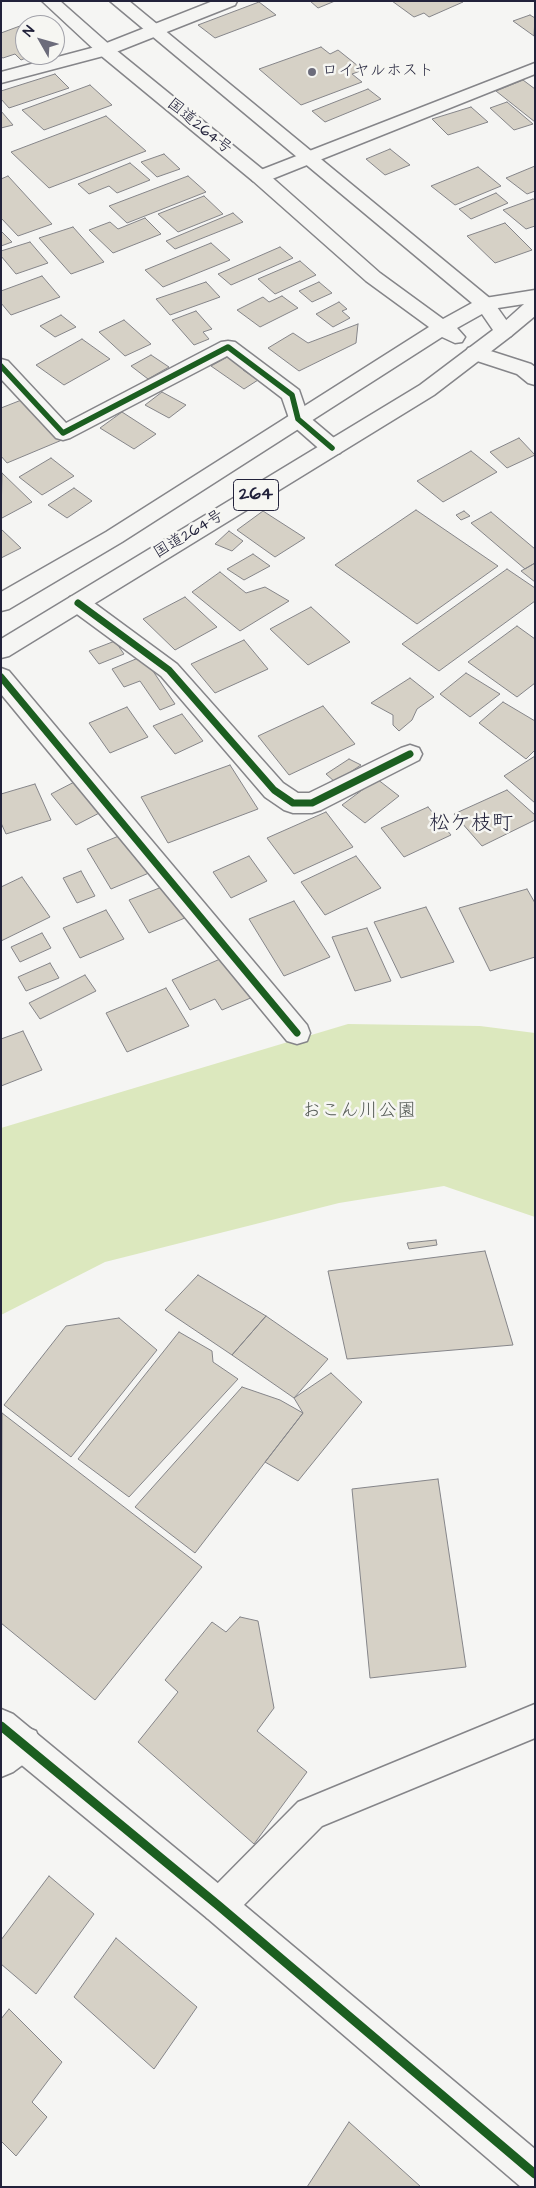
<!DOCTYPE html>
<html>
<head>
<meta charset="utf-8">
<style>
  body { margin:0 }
  #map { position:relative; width:536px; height:2188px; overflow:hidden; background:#f5f5f3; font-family:"Architects Daughter",sans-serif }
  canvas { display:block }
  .frame { position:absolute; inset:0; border:2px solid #22223b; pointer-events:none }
  .north { position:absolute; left:15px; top:15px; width:50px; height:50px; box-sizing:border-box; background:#f6f6f2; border:1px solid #a1a1a9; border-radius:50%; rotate:308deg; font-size:14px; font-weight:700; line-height:20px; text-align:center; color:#22223b }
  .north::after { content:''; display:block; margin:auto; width:18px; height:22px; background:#6c6c7b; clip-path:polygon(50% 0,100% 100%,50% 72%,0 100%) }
</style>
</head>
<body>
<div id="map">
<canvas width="536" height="2188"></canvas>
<div class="frame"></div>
<div class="north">N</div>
</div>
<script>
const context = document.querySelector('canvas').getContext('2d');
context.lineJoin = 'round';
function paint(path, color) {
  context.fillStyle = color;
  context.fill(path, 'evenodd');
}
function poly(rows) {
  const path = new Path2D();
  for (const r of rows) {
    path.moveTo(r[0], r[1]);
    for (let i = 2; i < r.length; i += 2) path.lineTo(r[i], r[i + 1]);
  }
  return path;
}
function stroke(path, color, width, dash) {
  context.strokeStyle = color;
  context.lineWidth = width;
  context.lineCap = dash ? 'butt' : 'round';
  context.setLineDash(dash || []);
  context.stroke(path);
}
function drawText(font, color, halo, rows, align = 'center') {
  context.font = font + ' "Architects Daughter","Klee One",sans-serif';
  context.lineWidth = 5;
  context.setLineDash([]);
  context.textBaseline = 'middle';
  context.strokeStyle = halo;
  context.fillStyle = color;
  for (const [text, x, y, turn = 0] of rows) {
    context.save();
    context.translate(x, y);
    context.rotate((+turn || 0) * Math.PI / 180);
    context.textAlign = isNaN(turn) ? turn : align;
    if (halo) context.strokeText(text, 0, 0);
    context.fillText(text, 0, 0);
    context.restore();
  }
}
paint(poly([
  [348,1024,480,1026,535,1033,535,1217,444,1186,339,1203,105,1262,1,1315,1,1128]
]), '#dce8be');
const building = poly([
  [310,1,335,1,318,8,310,1],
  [392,1,461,1,463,2,429,17,424,13,414,17,392,1],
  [259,2,276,15,215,38,198,25,259,2],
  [530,15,535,18,534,36,513,21,530,15],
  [28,23,31,25,25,25,25,55,33,55,21,60,15,54,3,58,1,57,1,33,28,23],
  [321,47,330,54,338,50,363,70,352,74,362,82,301,105,259,69,321,47],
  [55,74,69,88,9,108,1,99,1,91,55,74],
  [523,80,535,89,535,122,496,91,523,80],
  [90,85,112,105,44,130,22,110,90,85],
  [368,89,381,99,325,122,312,111,368,89],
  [507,102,533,124,514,130,490,108,507,102],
  [471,107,488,122,448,135,432,119,471,107],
  [1,111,13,125,1,128,1,111],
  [106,116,146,151,49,188,11,152,106,116],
  [390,149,410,165,385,175,366,159,390,149],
  [164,154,180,169,157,177,141,162,164,154],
  [130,163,150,180,117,193,109,186,89,194,78,184,130,163],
  [535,166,535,191,527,194,506,178,535,166],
  [478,167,501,186,455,205,431,186,478,167],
  [8,176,52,224,18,236,1,218,1,179,8,176],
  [188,176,206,192,127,223,109,206,188,176],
  [496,193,508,203,471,219,459,209,496,193],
  [204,196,223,214,178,232,158,214,204,196],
  [533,199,535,200,535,226,526,229,503,210,533,199],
  [233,213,243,222,175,249,166,241,233,213],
  [145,218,161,234,113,253,89,230,110,222,118,229,145,218],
  [505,223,532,250,495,263,467,236,505,223],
  [73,227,104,262,71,274,39,238,73,227],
  [1,231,12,242,1,246,1,231],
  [30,242,48,263,16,274,1,256,1,251,30,242],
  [211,243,230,260,163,287,145,270,211,243],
  [280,247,293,258,231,285,218,274,280,247],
  [300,261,316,275,275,294,258,279,300,261],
  [42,276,60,297,11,315,1,303,1,291,42,276],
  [206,282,220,297,170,315,156,299,206,282],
  [319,282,332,293,312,302,299,291,319,282],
  [282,296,298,308,260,327,237,310,263,297,269,302,282,296],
  [339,302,347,309,342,311,350,318,333,327,316,314,339,302],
  [196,311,212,329,203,332,209,339,194,345,172,320,196,311],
  [61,315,76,327,55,337,40,326,61,315],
  [124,320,151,344,125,356,99,332,124,320],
  [358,324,356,343,299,371,268,348,293,333,308,343,358,324],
  [82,339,110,359,64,385,36,365,82,339],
  [233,354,250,366,243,370,258,380,244,389,211,366,233,354],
  [151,355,169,367,148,379,131,366,151,355],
  [162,392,186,405,169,418,145,405,162,392],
  [24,399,62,440,7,463,1,456,1,408,24,399],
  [122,412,156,434,134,449,100,428,122,412],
  [519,438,535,455,507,468,490,452,519,438],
  [471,451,497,472,443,502,417,481,471,451],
  [51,458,74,476,42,495,19,477,51,458],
  [2,473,32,502,2,518,1,517,2,473],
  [74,488,92,501,67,518,48,505,74,488],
  [416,510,498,566,417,624,335,565,416,510],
  [263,511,305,538,275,557,237,530,263,511],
  [464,511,470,516,461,520,456,515,464,511],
  [491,512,535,549,535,563,525,569,471,523,491,512],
  [1,529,21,548,1,558,1,529],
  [229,531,243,541,232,551,215,544,229,531],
  [253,554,270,566,244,580,227,569,253,554],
  [535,563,535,582,521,571,535,563],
  [507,569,535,588,535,601,439,671,402,644,507,569],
  [220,572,246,593,265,587,289,601,240,631,192,592,220,572],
  [185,597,217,627,175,650,143,619,185,597],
  [311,607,350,642,308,665,270,629,311,607],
  [517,626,535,639,535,683,517,697,468,662,517,626],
  [244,640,268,669,215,693,191,664,244,640],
  [115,641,124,654,99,664,89,651,115,641],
  [143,656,175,704,160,710,140,681,124,687,112,669,143,656],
  [466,673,500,694,470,717,440,694,466,673],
  [410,678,434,697,417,709,412,720,399,731,393,725,393,715,371,703,410,678],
  [503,702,535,721,535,750,526,759,479,723,503,702],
  [323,706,355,744,289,775,258,736,323,706],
  [127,707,148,737,110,753,89,723,127,707],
  [182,714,203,741,175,754,153,726,182,714],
  [535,756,535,803,504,776,535,756],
  [349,759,361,765,335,782,326,774,349,759],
  [230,765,258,809,168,843,141,797,230,765],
  [84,777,109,808,76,825,51,794,84,777],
  [377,779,399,796,365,823,342,805,377,779],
  [35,784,51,820,6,834,1,823,1,794,35,784],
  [507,790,535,815,535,820,482,846,454,814,507,790],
  [428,807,451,835,404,857,381,828,428,807],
  [326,812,353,847,294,874,267,838,326,812],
  [131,831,156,870,111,889,87,849,131,831],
  [249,856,267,881,231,898,213,872,249,856],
  [356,856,381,888,325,915,301,882,356,856],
  [81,871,95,896,77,903,63,878,81,871],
  [22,877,50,917,1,941,1,887,22,877],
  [172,883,192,915,149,933,129,900,172,883],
  [527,889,535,903,535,957,490,971,459,908,527,889],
  [294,901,330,957,284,976,249,919,294,901],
  [426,907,454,962,401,978,374,922,426,907],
  [106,910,124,939,80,958,63,928,106,910],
  [367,928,391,981,355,991,332,937,367,928],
  [42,933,51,948,20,962,11,947,42,933],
  [227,956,253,997,222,1010,215,999,190,1010,172,980,227,956],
  [50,963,59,978,26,991,18,977,50,963],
  [85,975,96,991,40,1019,29,1003,85,975],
  [166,988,189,1026,127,1052,106,1013,166,988],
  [23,1031,42,1070,1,1086,1,1039,23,1031],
  [436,1240,437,1245,409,1249,407,1243,436,1240],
  [485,1251,513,1345,347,1359,328,1271,485,1251],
  [198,1275,266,1316,232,1355,165,1310,198,1275],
  [266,1316,328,1359,294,1398,232,1355,266,1316],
  [119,1318,157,1350,71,1457,4,1405,66,1326,119,1318],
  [179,1332,212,1351,213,1362,238,1379,129,1497,78,1459,179,1332],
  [331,1373,362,1402,298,1481,265,1462,303,1413,294,1398,331,1373],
  [242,1387,280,1400,303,1413,195,1553,135,1507,242,1387],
  [2,1413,202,1567,95,1700,1,1623,2,1413],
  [438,1479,466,1667,370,1678,352,1489,438,1479],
  [240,1617,258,1621,274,1708,257,1731,307,1772,254,1844,138,1742,178,1692,165,1680,212,1622,226,1632,240,1617],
  [49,1876,94,1914,36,1994,1,1964,1,1940,49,1876],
  [116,1938,197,2007,154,2069,74,1997,116,1938],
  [9,2009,62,2062,32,2102,47,2117,16,2156,1,2141,1,2019,9,2009],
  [349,2122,421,2187,307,2187,349,2122]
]);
paint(building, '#d6d1c6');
stroke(building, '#858589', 1);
const minor = poly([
  [213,1,237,1,235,5,111,54,1,83,1,72,99,46,213,1],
  [535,63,535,74,267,181,260,183,253,181,251,177,253,173,535,63],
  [228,341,235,342,299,390,308,416,340,443,343,448,340,453,332,455,324,453,291,424,282,398,227,356,70,438,63,440,56,438,1,379,1,359,8,361,66,423,221,342,228,341],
  [78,595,86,597,177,664,283,783,298,793,309,793,401,748,410,745,419,748,422,754,419,760,321,810,312,813,293,813,284,810,265,797,161,676,70,609,67,603,70,597,78,595],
  [1,668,9,671,307,1025,310,1033,307,1041,297,1044,287,1041,1,694,1,668],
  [535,1704,535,1738,322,1826,231,1918,219,1924,207,1918,201,1906,207,1894,298,1802,535,1704],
  [24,1726,36,1731,41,1743,36,1755,13,1772,1,1777,1,1739,12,1731,24,1726]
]);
const tertiary = poly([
  [535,290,535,316,511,336,504,337,497,336,494,331,524,304,485,310,478,308,475,304,478,300,485,298,535,290],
  [1,1709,13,1714,231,1894,535,2149,535,2187,521,2187,207,1918,1,1748,1,1709]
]);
const primary = poly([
  [475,346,531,364,535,367,535,385,528,383,517,374,468,358,465,353,468,348,475,346]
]);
const trunk = poly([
  [42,1,60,1,111,46,267,173,380,273,443,319,472,303,110,1,129,1,492,300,514,331,511,336,434,395,9,656,1,658,1,639,420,385,493,330,482,314,457,328,465,337,462,342,455,343,442,337,122,542,9,609,1,611,1,592,106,532,429,327,366,281,253,181,99,54,42,1]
]);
stroke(minor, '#858589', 3);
stroke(tertiary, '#858589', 3);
stroke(primary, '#858589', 3);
stroke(trunk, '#858589', 3);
paint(minor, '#f5f5f3');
paint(tertiary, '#f5f5f3');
paint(primary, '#f5f5f3');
paint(trunk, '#f5f5f3');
stroke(poly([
  [1,366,63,433,228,347,292,395,298,419,332,448]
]), '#1b5e20', 5.5);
stroke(poly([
  [78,603,169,670,274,790,293,803,312,803,410,754],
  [1,677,297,1033]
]), '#1b5e20', 7);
stroke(poly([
  [1,1726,219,1906,535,2174]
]), '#1b5e20', 9);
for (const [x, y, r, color] of [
  [312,72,5,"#6c6c7b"]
]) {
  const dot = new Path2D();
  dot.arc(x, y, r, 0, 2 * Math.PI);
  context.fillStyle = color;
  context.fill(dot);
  stroke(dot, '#f6f6f2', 2);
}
drawText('16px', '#22223b', '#f6f6f2', [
  ["ロイヤルホスト",322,72]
], 'left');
drawText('16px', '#22223b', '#f6f6f2', [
  ["国道264号",199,127,39],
  ["国道264号",189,535,-31]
]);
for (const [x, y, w] of [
  [256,495,45]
]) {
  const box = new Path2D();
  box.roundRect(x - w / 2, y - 15.5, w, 31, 4);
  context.fillStyle = '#f6f6f2';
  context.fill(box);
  stroke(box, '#22223b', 1);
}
drawText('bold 18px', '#22223b', null, [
  ["264",256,495]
]);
drawText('19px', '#545a55', '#f6f6f2', [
  ["おこん川公園",359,1112]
]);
drawText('21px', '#22223b', '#f6f6f2', [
  ["松ケ枝町",471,825]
]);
</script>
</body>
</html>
